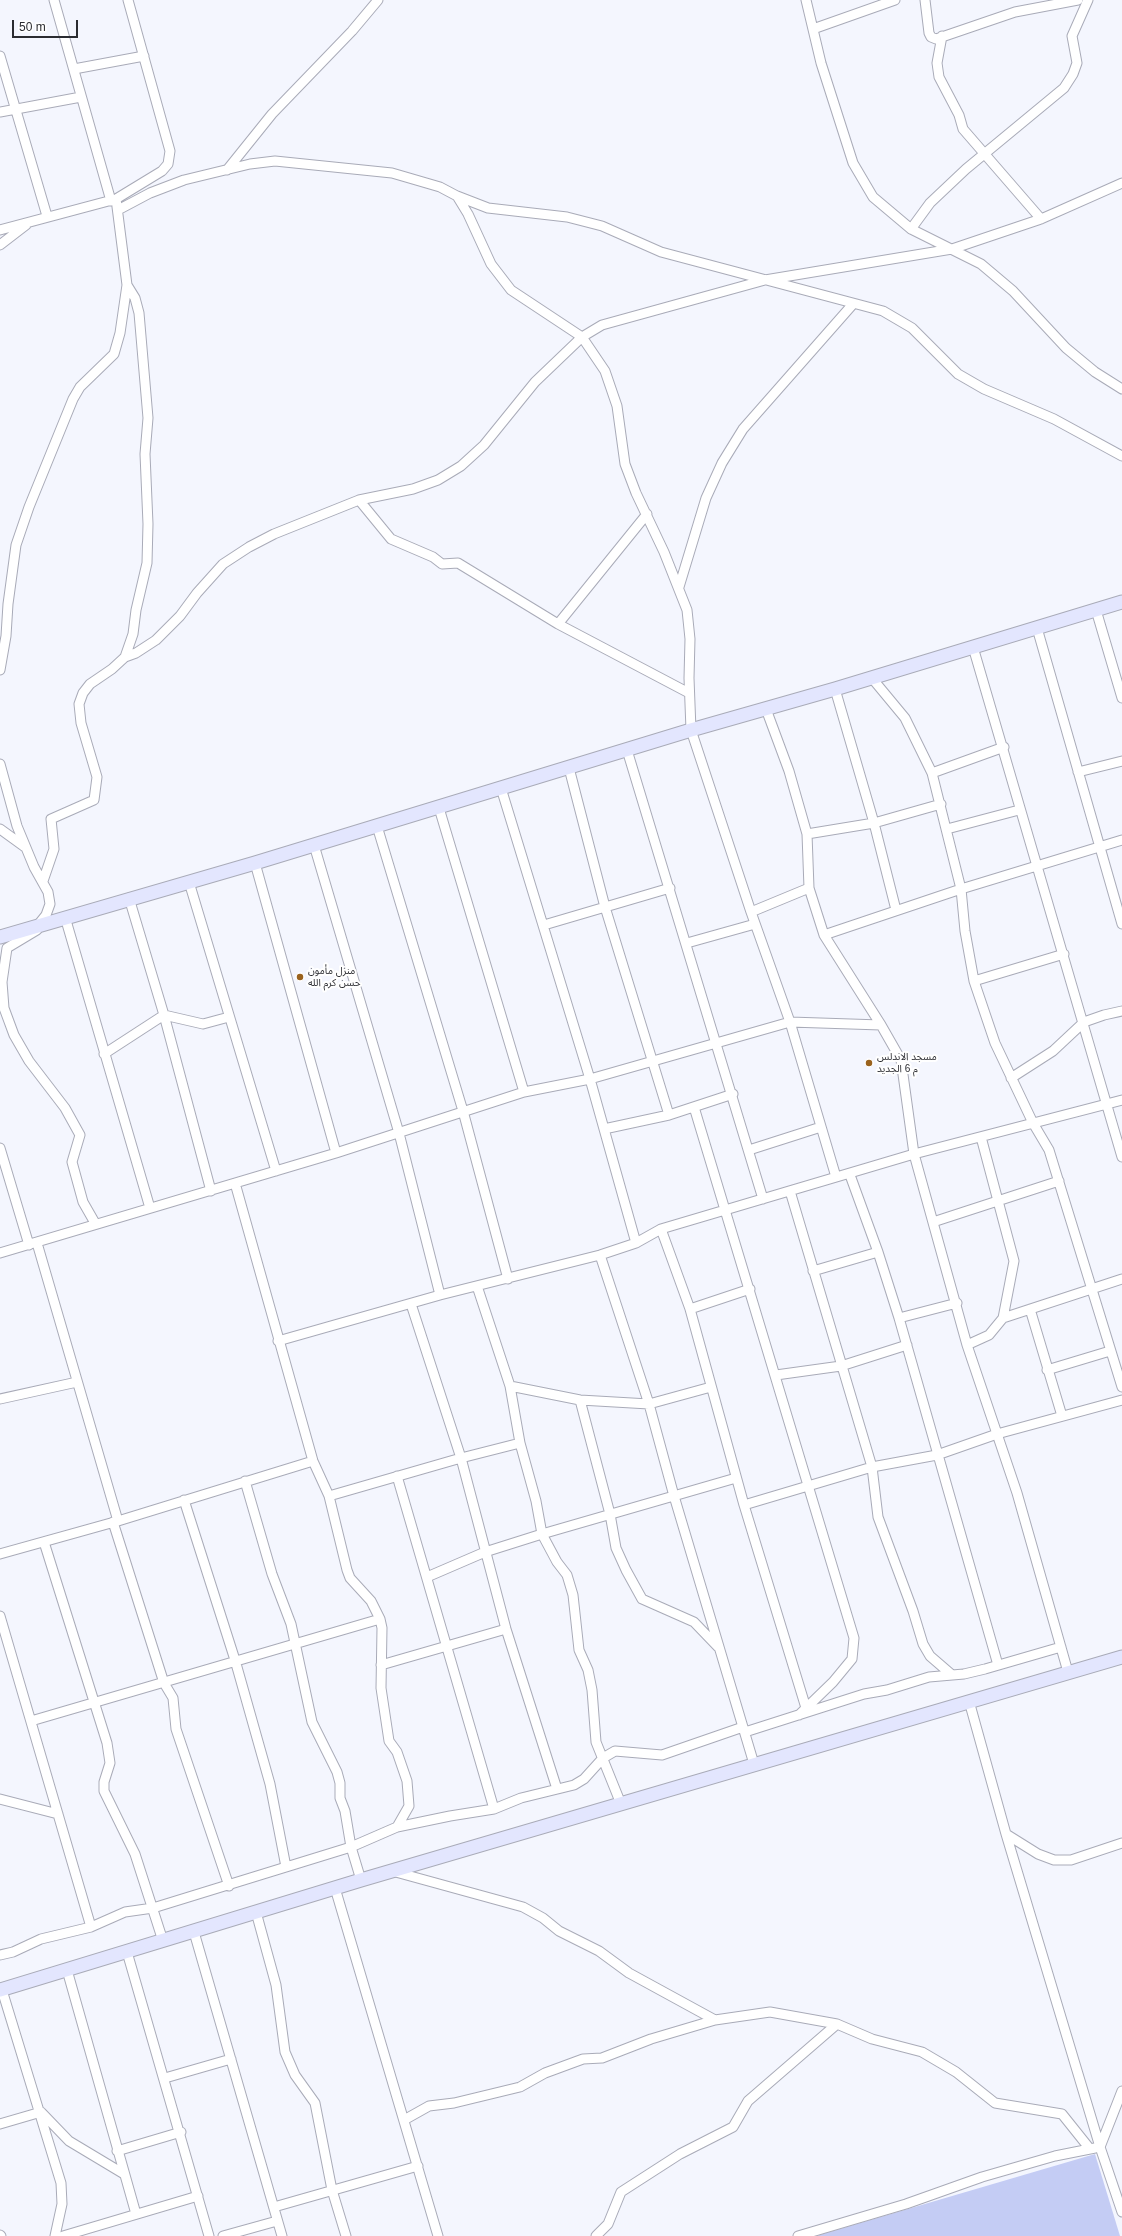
<!DOCTYPE html>
<html>
<head>
<meta charset="utf-8">
<style>
  body { margin:0 }
  #map { position:relative; width:1122px; height:2236px; overflow:hidden; background:#f4f6fe; font-family:Helvetica,sans-serif }
  canvas { display:block }
  .scale { position:absolute; left:12px; top:20px; width:66px; height:18px; box-sizing:border-box; border:2px solid #2b2c31; border-top:0; padding-left:5px; font-size:12px; line-height:14px; white-space:nowrap; color:#2b2c31; -webkit-text-stroke:3px #fff; paint-order:stroke }
</style>
</head>
<body>
<div id="map">
<canvas width="1122" height="2236"></canvas>
<div class="scale">50 m</div>
</div>
<script>
const context = document.querySelector('canvas').getContext('2d');
context.lineJoin = 'round';
function paint(path, color) {
  context.fillStyle = color;
  context.fill(path, 'evenodd');
}
function poly(rows) {
  const path = new Path2D();
  for (const r of rows) {
    path.moveTo(r[0], r[1]);
    for (let i = 2; i < r.length; i += 2) path.lineTo(r[i], r[i + 1]);
  }
  return path;
}
function stroke(path, color, width, dash) {
  context.strokeStyle = color;
  context.lineWidth = width;
  context.lineCap = dash ? 'butt' : 'round';
  context.setLineDash(dash || []);
  context.stroke(path);
}
function drawText(font, color, halo, rows, align = 'center') {
  context.font = font + ' Helvetica,"Noto Sans Arabic",sans-serif';
  context.lineWidth = 4;
  context.setLineDash([]);
  context.textBaseline = 'middle';
  context.strokeStyle = halo;
  context.fillStyle = color;
  for (const [text, x, y, turn = 0] of rows) {
    context.save();
    context.translate(x, y);
    context.rotate((+turn || 0) * Math.PI / 180);
    context.textAlign = isNaN(turn) ? turn : align;
    if (halo) context.strokeText(text, 0, 0);
    context.fillText(text, 0, 0);
    context.restore();
  }
}
paint(poly([
  [1095,2154,1120,2236,816,2236]
]), '#c4ccf4');
const street = poly([
  [54,0,111,201],
  [806,0,821,63,853,163,873,197,911,229,981,264,1013,291,1066,348,1095,372,1122,389],
  [925,0,929,33,931,37,936,39,1015,12,1078,0],
  [813,29,895,0],
  [942,36,937,63,939,77,959,115,963,129,1041,219],
  [0,56,47,216],
  [74,69,144,56],
  [0,112,81,97],
  [227,170,272,114,352,31,378,0],
  [457,196,488,208,567,217,602,226,661,252,883,311,912,328,958,374,984,389,1054,419,1122,456],
  [118,210,150,193,184,180,250,164,275,161,392,173,440,187,457,196,468,214,491,264,511,290,582,337,605,371,617,406,625,464,636,493,664,552,687,610,690,639,689,678,691,730,751,912,790,1022,836,1177],
  [911,229,930,203,966,169,1064,88,1073,74,1077,63,1072,36,1088,0],
  [0,230,116,199,162,171,168,164,170,151,128,0],
  [0,245,26,225],
  [359,500,391,539,433,557,442,564,458,563,558,624,689,693],
  [679,587,706,498,722,463,743,429,853,304],
  [1096,610,1122,698],
  [558,624,647,514],
  [1037,628,1122,924],
  [973,647,1122,1157],
  [125,657,136,653,156,640,180,616,197,593,223,564,249,547,274,534,359,500,413,489,438,480,461,466,484,445,535,382,582,337,602,325,765,280,952,249,1041,219,1122,183],
  [0,670,6,636,8,604,16,545,29,507,73,399,80,387,114,354,120,333,127,285,116,199],
  [871,677,905,718,932,773,961,889,965,931,974,981,995,1043,1033,1123,1049,1150,1122,1387],
  [835,689,874,823,896,910],
  [766,709,789,771,807,834,809,888,824,935,881,1025,901,1060,914,1154,967,1345,1017,1493,1068,1672],
  [627,750,763,1199],
  [0,764,17,826,34,867,48,892,50,904,46,915,38,925],
  [569,768,605,907,669,1115],
  [1078,772,1122,761],
  [932,773,1004,747],
  [501,788,590,1079,636,1243],
  [439,808,524,1092],
  [377,826,463,1111,508,1279],
  [0,829,25,847],
  [947,829,1019,810],
  [807,834,874,823,941,804],
  [314,845,399,1133,440,1295],
  [255,863,336,1153],
  [43,881,54,849,51,819,94,800,97,777,81,723,79,704,83,693,90,684,112,669,125,657,133,634,136,610,147,563,148,524,145,454,148,418,139,313,135,298,127,285],
  [189,882,276,1171],
  [129,898,164,1015,211,1191],
  [751,912,809,888],
  [65,917,150,1208],
  [544,925,670,888],
  [37,930,7,948,2,982,4,1008,14,1035,29,1061,65,1108,80,1135,72,1162,83,1202,95,1223],
  [824,935,961,889,1122,840],
  [687,943,755,924],
  [974,981,1064,954],
  [104,1054,164,1015,203,1024,229,1017],
  [1011,1078,1053,1051,1084,1022,1104,1015,1122,1011],
  [694,1107,854,1638,852,1659,833,1682,799,1715],
  [604,1129,669,1115,733,1094],
  [0,1148,29,1245],
  [749,1150,821,1127],
  [850,1175,878,1252,899,1318,998,1665],
  [235,1183,313,1461,329,1496,347,1570,350,1578,371,1601,380,1619,382,1628,381,1688,389,1741,397,1752,407,1781,409,1806,397,1827],
  [790,1191,872,1467,878,1517,913,1611,923,1644,930,1656,952,1675],
  [933,1222,1059,1181],
  [661,1229,690,1309,744,1505,806,1708],
  [37,1243,118,1521],
  [0,1253,336,1153,524,1092,590,1079,790,1022,881,1025],
  [600,1255,649,1404,674,1496,754,1764],
  [813,1271,878,1252],
  [477,1286,510,1386],
  [411,1304,461,1458,506,1629,557,1789],
  [690,1309,750,1289],
  [1030,1309,1062,1416],
  [899,1318,957,1303],
  [1003,1318,1122,1279],
  [278,1341,440,1295,600,1255,636,1243,661,1229,914,1154,1122,1100],
  [967,1345,989,1335,1003,1318,1014,1261,981,1137],
  [1047,1370,1110,1351],
  [776,1375,841,1366,907,1345],
  [0,1399,77,1382],
  [580,1400,610,1514,616,1548,626,1570,642,1599,694,1622,718,1647],
  [520,1443,536,1501,542,1534,557,1562,567,1575,573,1595,579,1650,588,1670,592,1690,596,1742,621,1804],
  [397,1476,494,1809],
  [245,1481,272,1574,291,1624,312,1722,337,1772,340,1783,340,1798,345,1811,351,1847,361,1880],
  [329,1496,461,1458,520,1443,510,1386,580,1400,649,1404,711,1387],
  [184,1500,235,1660,270,1784,286,1867],
  [744,1505,872,1467,937,1455,997,1434,1122,1400],
  [113,1522,164,1683,173,1698,176,1729,229,1886],
  [44,1542,107,1743,110,1763,104,1782,104,1791,135,1854,163,1941],
  [0,1554,118,1521,313,1461],
  [427,1577,485,1552,542,1534,736,1478],
  [0,1616,91,1927],
  [381,1665,506,1629],
  [969,1701,1006,1834,1100,2147,1122,2212],
  [31,1721,380,1619],
  [745,1732,864,1694,887,1690,929,1677,964,1674,985,1669,1061,1647],
  [0,1799,58,1814],
  [1006,1834,1038,1854,1054,1860,1071,1860,1122,1843],
  [392,1871,523,1907,543,1918,559,1931,599,1951,629,1973,715,2020,770,2012,837,2024,872,2039,922,2052,956,2072,995,2103,1062,2114,1090,2149],
  [335,1888,438,2236],
  [256,1912,276,1985,285,2052,295,2075,315,2103,332,2190,346,2236],
  [194,1932,282,2236],
  [127,1952,209,2236],
  [0,1955,13,1952,41,1939,91,1927,125,1912,153,1908,351,1847,397,1827,450,1816,494,1809,521,1798,574,1785,584,1779,603,1758,615,1751,662,1755,743,1727],
  [67,1970,136,2214],
  [2,1990,61,2183,62,2204,55,2236],
  [165,2078,231,2059],
  [42,2113,69,2141,124,2174],
  [404,2120,429,2106,454,2103,520,2087,545,2073,583,2059,602,2058,651,2039,715,2020],
  [0,2124,41,2112],
  [1100,2147,1122,2091],
  [117,2151,181,2132],
  [274,2207,418,2166],
  [0,2235,1,2236],
  [63,2236,198,2196],
  [223,2236,277,2221],
  [596,2236,608,2224,621,2192,680,2154,733,2127,748,2101,837,2024],
  [798,2236,906,2204,982,2177,1055,2156,1095,2148]
]);
const secondary = poly([
  [0,937,255,863,691,730,835,689,1122,602],
  [0,1990,361,1880,1122,1657]
]);
stroke(street, '#a9abb8', 11);
stroke(secondary, '#a9abb8', 15);
stroke(street, '#fff', 9);
stroke(secondary, '#e3e6fe', 13);
for (const [x, y, r, color] of [
  [300,977,4,"#9a621d"],
  [869,1063,4,"#9a621d"]
]) {
  const dot = new Path2D();
  dot.arc(x, y, r, 0, 2 * Math.PI);
  context.fillStyle = color;
  context.fill(dot);
  stroke(dot, '#fff', 1.5);
}
drawText('10px', '#2b2c31', '#fff', [
  ["منزل مأمون",308,971],
  ["حسن كرم الله",308,983],
  ["مسجد الاندلس",877,1057],
  ["م 6 الجديد",877,1069]
], 'left');
</script>
</body>
</html>
